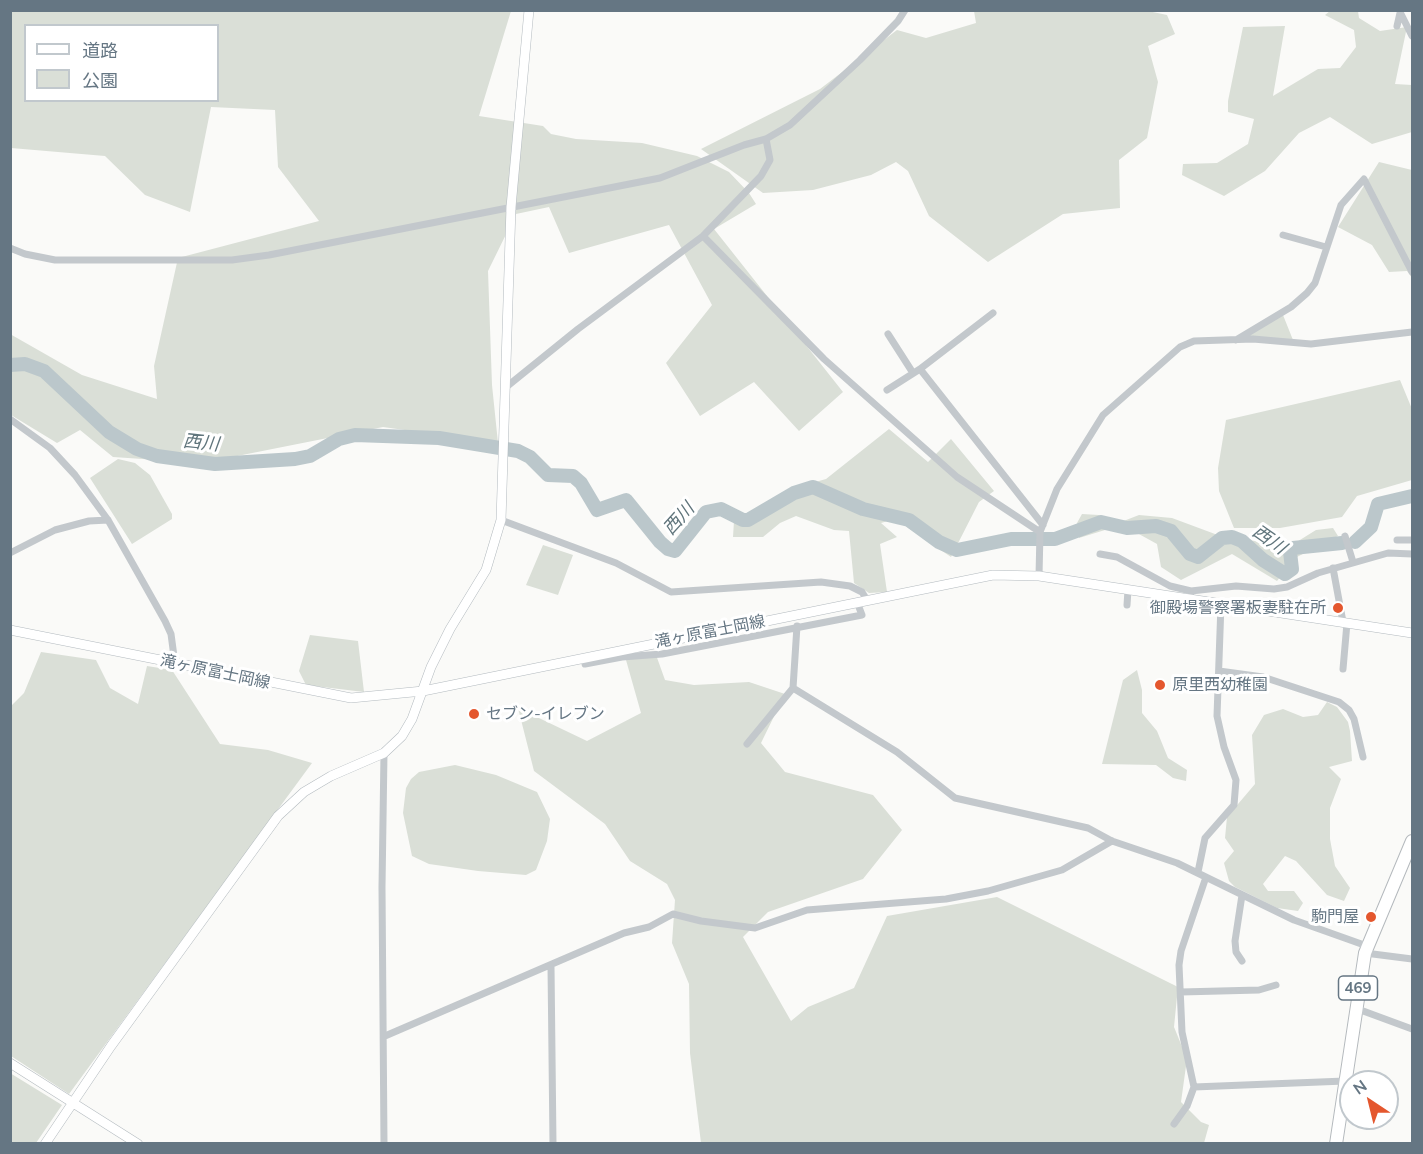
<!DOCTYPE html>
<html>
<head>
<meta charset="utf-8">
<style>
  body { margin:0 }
  #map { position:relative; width:1423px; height:1154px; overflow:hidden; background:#fafaf8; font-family:Mulish,"Noto Sans JP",sans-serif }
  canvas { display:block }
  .frame { position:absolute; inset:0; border:12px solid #657683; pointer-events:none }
  .legend { position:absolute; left:24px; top:24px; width:195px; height:78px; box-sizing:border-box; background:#fff; border:2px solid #c1c8cd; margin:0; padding:8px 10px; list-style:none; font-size:18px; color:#657683 }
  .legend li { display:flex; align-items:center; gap:12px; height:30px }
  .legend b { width:30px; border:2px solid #c1c8cd }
  .north { position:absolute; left:1339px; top:1070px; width:60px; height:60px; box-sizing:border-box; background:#fff; border:2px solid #c1c8cd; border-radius:50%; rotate:325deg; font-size:16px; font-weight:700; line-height:24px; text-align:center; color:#657683 }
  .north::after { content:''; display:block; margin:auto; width:21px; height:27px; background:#e4572e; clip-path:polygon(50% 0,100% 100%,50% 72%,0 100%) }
</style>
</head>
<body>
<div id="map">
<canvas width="1423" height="1154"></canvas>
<div class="frame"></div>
<ul class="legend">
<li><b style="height:8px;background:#fff"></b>道路</li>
<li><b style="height:16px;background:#dadfd7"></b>公園</li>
</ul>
<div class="north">N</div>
</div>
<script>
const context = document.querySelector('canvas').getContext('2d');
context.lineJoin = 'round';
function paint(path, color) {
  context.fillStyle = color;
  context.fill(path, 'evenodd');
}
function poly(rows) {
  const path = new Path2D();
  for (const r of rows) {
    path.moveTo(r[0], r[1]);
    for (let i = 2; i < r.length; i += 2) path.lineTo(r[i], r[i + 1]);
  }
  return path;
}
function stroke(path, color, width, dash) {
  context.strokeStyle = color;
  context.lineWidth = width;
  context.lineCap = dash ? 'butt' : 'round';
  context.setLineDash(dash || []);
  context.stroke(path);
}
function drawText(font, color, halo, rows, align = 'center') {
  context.font = font + ' Mulish,"Noto Sans JP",sans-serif';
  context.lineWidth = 6;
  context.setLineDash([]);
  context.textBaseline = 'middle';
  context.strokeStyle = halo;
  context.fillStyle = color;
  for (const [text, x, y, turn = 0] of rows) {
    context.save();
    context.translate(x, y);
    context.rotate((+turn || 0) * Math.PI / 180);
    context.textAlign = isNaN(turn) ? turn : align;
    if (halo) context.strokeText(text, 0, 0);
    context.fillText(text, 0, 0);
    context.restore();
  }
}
paint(poly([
  [11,11,511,11,479,116,543,126,551,134,576,139,642,143,697,156,729,172,749,193,756,204,714,229,843,392,799,431,754,382,700,416,666,363,712,305,669,225,569,253,549,207,516,214,488,271,492,385,498,443,383,427,202,463,113,457,80,430,57,443,11,415,10,334,82,375,157,399,154,366,178,258,319,221,278,167,275,110,211,107,190,212,145,195,105,156,11,148],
  [26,26,218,26,218,100,26,100],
  [974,11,1148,11,1167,15,1175,34,1148,46,1158,82,1147,138,1119,160,1120,208,1063,214,988,262,929,216,908,171,896,162,871,175,813,190,763,193,701,149,820,89,897,30,926,38,976,23],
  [1330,11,1358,11,1359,18,1380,31,1407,27,1395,84,1412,85,1412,132,1372,144,1330,117,1299,133,1265,171,1224,196,1182,175,1183,164,1217,163,1248,144,1254,119,1228,112,1228,101,1243,27,1285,26,1273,96,1318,69,1340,68,1356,47,1354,30,1325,15],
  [1379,162,1412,170,1412,278,1407,271,1389,272,1372,245,1338,227],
  [1283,315,1293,340,1243,338],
  [1400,380,1412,409,1412,480,1357,496,1342,517,1280,528,1234,528,1219,491,1218,468,1226,420],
  [889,429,928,462,951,439,994,491,979,502,951,557,895,519,881,523,897,537,880,544,887,592,869,593,854,583,849,531,834,530,796,516,780,523,763,537,733,537,734,521,754,516,794,488,826,479],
  [118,459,135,463,150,475,172,514,172,519,132,544,90,478],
  [1082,514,1099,515,1121,522,1139,515,1172,518,1215,534,1260,542,1274,550,1287,548,1316,530,1333,528,1338,536,1295,558,1277,581,1232,554,1181,580,1161,567,1157,544,1128,528,1105,530,1079,538,1077,523],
  [543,545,573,555,558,595,526,585],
  [310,635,358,641,364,692,306,685,299,671],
  [41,652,96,660,110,688,138,704,147,666,172,670,220,744,268,750,312,763,69,1094,11,1056,10,707,24,693],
  [655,652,665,680,694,685,749,682,785,694,761,743,785,772,873,795,902,830,863,879,768,912,743,937,791,1021,808,1007,854,988,887,916,997,897,1178,987,1174,1027,1187,1059,1181,1102,1201,1122,1209,1125,1204,1143,701,1143,690,1053,689,984,672,943,675,900,667,884,630,861,605,824,534,771,518,708,587,741,641,713,626,660],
  [1137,670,1142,690,1142,713,1157,731,1168,758,1187,770,1186,781,1173,778,1156,765,1102,764,1123,680],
  [1327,702,1337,707,1348,722,1350,731,1352,761,1329,767,1341,779,1330,808,1330,839,1335,866,1350,888,1344,901,1327,895,1296,861,1285,856,1263,884,1268,891,1294,891,1303,903,1298,911,1277,908,1235,887,1229,881,1224,863,1234,851,1225,838,1227,817,1255,784,1252,735,1264,715,1283,709,1303,717,1318,715],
  [455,765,496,775,537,792,550,819,547,841,536,870,526,875,478,871,429,864,412,856,403,813,406,788,411,779,419,772],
  [10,1073,62,1105,36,1143,11,1143]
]), '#dadfd7');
stroke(poly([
  [10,365,25,364,44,371,109,432,137,449,157,456,215,464,295,459,310,456,339,439,355,435,439,438,518,451,530,457,548,475,573,476,581,483,597,510,626,500,660,542,668,549,675,551,706,512,721,509,743,520,748,520,794,493,813,487,863,509,909,520,939,542,957,550,1011,539,1055,539,1101,522,1127,528,1156,526,1171,531,1190,554,1198,557,1222,538,1232,537,1242,541,1263,560,1285,574,1292,569,1290,552,1293,548,1342,543],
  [1355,542,1371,527,1378,504,1412,496]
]), '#bbc7cb', 14);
const secondary = poly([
  [10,630,351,698,423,691,993,575,1039,576,1412,633],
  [10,1063,138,1144],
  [45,1144,111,1046,278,816,304,792,331,776,384,753,402,736,412,719,431,667,450,629,486,570,501,520,511,207,529,10]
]);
const highway = poly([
  [1336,1144,1365,953,1412,841]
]);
stroke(secondary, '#b3babf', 10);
stroke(highway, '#b4b9bd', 14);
stroke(poly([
  [1401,14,1412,36],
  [1397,26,1400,13],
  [1283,235,1326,247],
  [703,236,824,359,957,477,1040,532],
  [10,248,25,254,55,260,232,260,269,255,660,178,744,145,766,139,790,125,860,60,898,21,905,10],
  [888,334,913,373],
  [1236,340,1291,307,1307,293,1315,283,1341,205,1364,179,1412,272],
  [920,369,993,313],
  [505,388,578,329,703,236,761,176,770,160,766,139],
  [887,390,920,369,1043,525],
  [10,419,50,448,75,475,108,520,165,621,171,634,175,664],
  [501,520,616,563,671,592,821,582,850,586,862,592,867,600],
  [1345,536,1353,562],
  [1397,540,1412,540],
  [10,553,55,530,89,521,108,520],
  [1100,554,1117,557,1170,586,1191,591],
  [1333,568,1343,622],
  [1039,576,1040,532,1057,489,1103,415,1180,347,1194,341,1253,339,1311,344,1412,332],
  [1190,599,1191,591,1236,586,1274,589,1287,587,1318,573,1388,553,1412,554],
  [1127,605,1128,590],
  [585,664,622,657,662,654,862,615,857,602],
  [1343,669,1347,623],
  [1219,671,1263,677,1339,702,1349,710,1354,719,1363,757],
  [793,688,797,626],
  [747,744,793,688,897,752,955,798,1088,828,1112,841,1177,863,1294,920,1367,946],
  [384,753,382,887,384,1144],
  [1198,872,1205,838,1234,805,1236,780,1224,747,1217,716,1221,604],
  [1242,895,1235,941,1236,952,1242,961],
  [1365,953,1412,959],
  [551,966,553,1144],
  [1181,992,1259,990,1276,985],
  [1355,1008,1412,1029],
  [385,1036,624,933,649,927,673,914,701,921,755,928,807,910,946,899,988,891,1062,870,1112,841],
  [1194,1087,1345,1081],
  [1174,1124,1187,1106,1194,1087,1182,1032,1179,965,1181,951,1206,877]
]), '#c3c8cc', 7);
stroke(secondary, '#fff', 9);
stroke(highway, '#fff', 12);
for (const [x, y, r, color] of [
  [1338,608,6,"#e4572e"],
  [1160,685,6,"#e4572e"],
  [474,714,6,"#e4572e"],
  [1371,917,6,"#e4572e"]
]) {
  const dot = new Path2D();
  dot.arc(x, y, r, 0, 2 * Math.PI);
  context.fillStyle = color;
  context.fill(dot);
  stroke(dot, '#fff', 2);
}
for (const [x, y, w] of [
  [1358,988,39]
]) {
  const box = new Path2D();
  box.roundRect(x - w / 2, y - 12, w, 24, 4.5);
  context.fillStyle = '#fff';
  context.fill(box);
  stroke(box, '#657683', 1.5);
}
drawText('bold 15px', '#657683', null, [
  ["469",1358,988]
]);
drawText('16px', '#657683', '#fff', [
  ["御殿場警察署板妻駐在所",1326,608],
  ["原里西幼稚園",1172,685,"left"],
  ["セブン-イレブン",486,714,"left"],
  ["駒門屋",1359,917]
], 'right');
drawText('16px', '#657683', '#fff', [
  ["滝ヶ原富士岡線",710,632,-11],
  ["滝ヶ原富士岡線",215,672,12]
]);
drawText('italic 18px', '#60757c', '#fff', [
  ["西川",201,443,6],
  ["西川",679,519,-48],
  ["西川",1269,540,35]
]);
</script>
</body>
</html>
